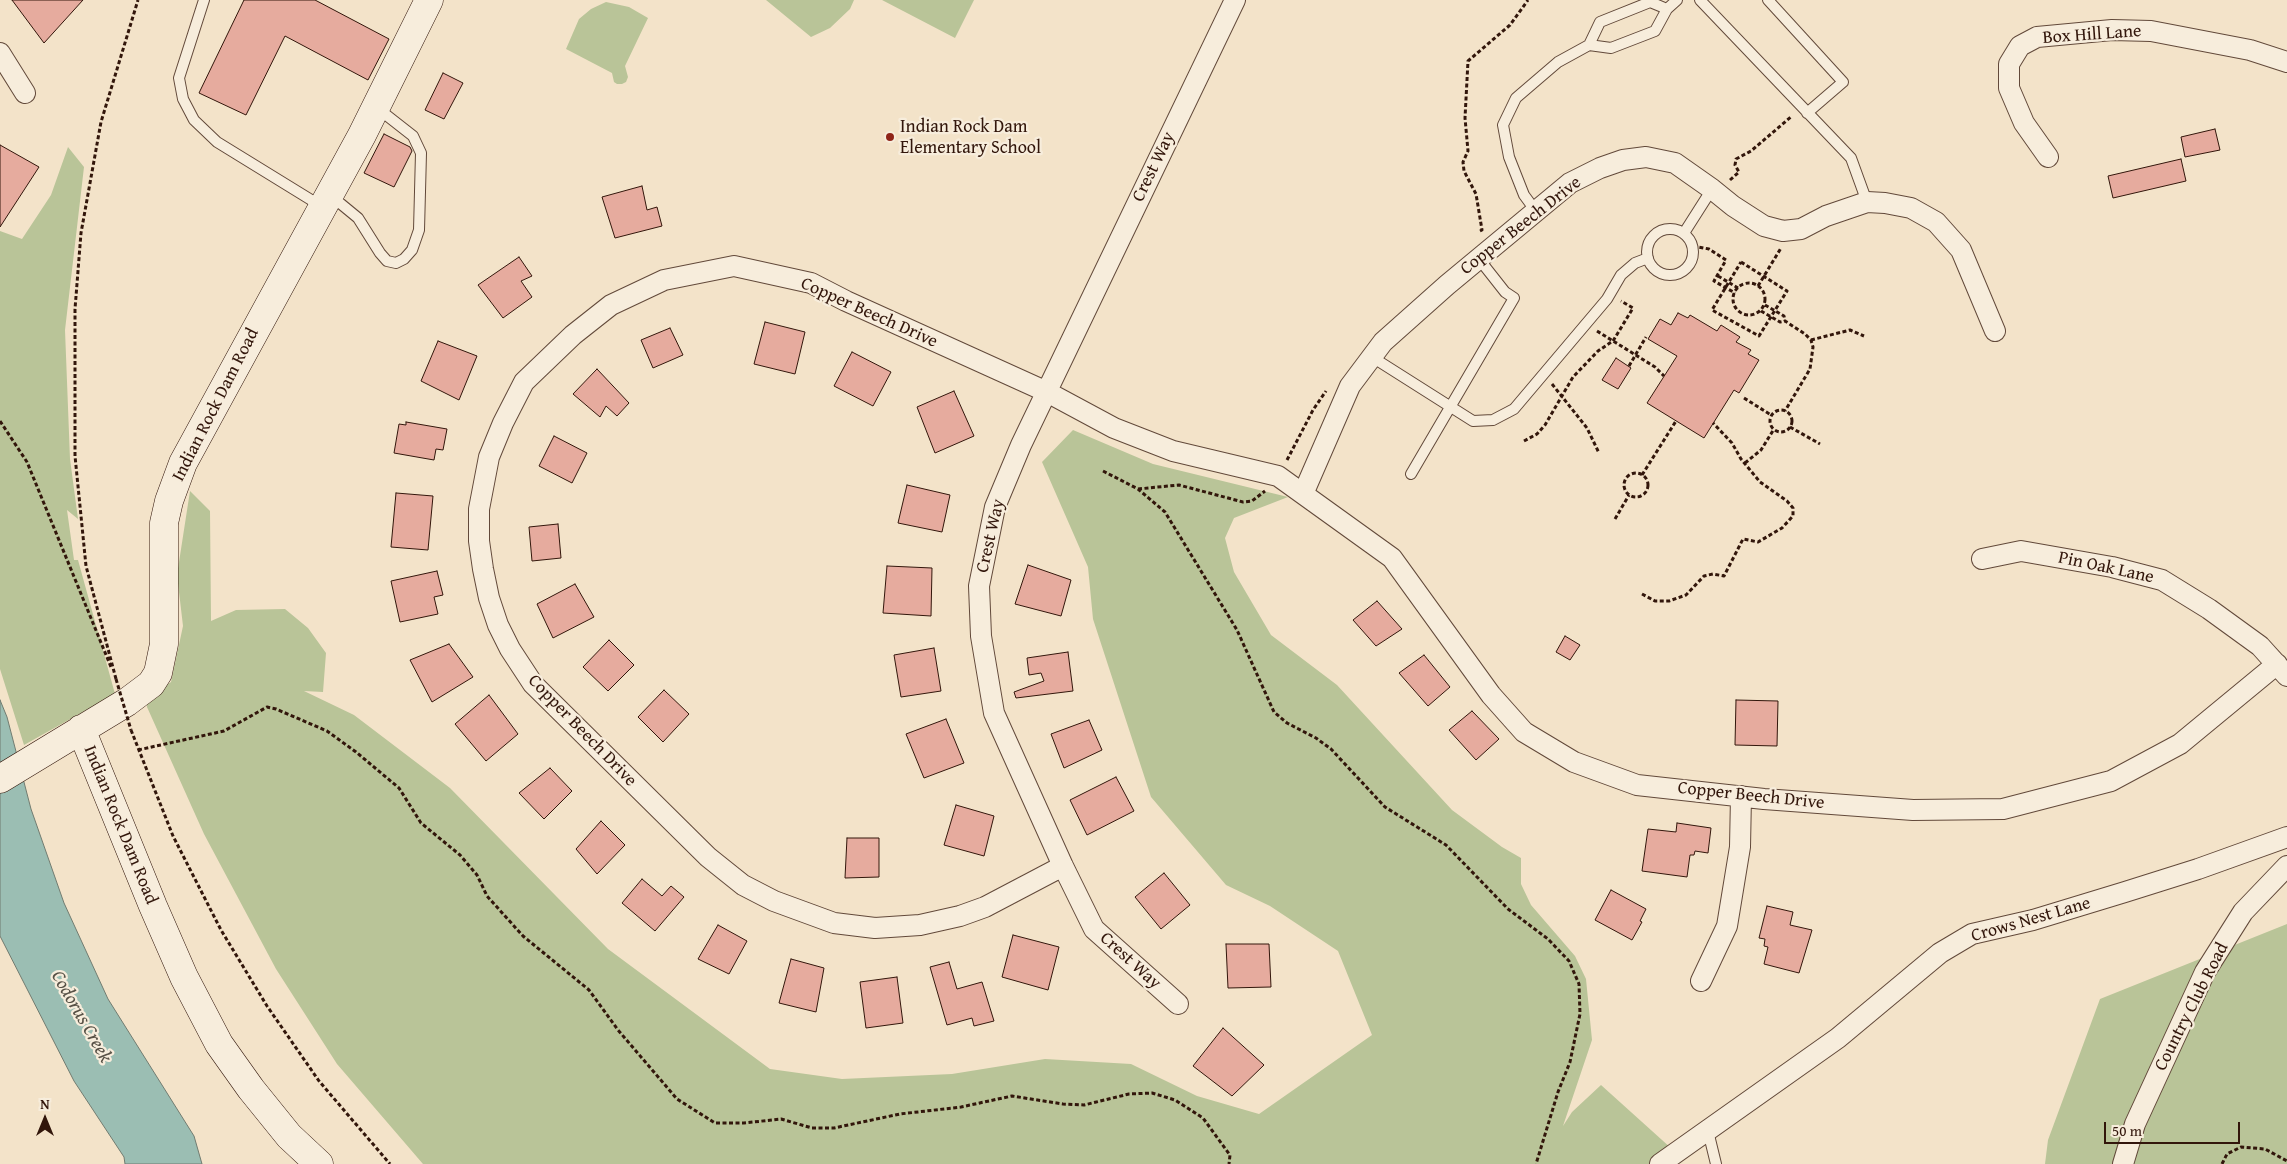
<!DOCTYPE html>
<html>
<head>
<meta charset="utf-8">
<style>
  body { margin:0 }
  #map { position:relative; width:2287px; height:1164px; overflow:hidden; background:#f3e3c9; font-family:"Gentium Book Plus",serif }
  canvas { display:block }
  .north { position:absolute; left:20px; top:1094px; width:50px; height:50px; -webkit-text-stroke:4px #f7eddc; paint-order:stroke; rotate:0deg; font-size:14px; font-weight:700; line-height:20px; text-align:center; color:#32160b }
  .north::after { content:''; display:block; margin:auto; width:18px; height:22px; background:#32160b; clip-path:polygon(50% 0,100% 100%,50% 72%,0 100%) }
  .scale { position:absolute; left:2104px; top:1122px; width:136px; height:22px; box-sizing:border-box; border:2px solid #32160b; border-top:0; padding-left:6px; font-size:15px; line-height:18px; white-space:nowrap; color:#32160b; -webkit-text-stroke:4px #f7eddc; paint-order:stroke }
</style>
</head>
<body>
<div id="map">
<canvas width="2287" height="1164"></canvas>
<div class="north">N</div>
<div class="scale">50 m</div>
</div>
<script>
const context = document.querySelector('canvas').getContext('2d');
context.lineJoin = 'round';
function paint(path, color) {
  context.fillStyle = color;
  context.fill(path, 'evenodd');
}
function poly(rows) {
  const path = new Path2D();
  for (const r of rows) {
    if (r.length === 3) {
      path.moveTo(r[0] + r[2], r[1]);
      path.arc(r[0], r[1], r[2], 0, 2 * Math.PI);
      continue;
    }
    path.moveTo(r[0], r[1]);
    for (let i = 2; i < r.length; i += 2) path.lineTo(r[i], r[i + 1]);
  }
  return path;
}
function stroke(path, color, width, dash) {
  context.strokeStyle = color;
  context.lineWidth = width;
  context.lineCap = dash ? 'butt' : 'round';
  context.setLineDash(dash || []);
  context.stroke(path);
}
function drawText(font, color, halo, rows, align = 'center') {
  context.font = font + ' "Gentium Book Plus",serif';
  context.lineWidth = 4.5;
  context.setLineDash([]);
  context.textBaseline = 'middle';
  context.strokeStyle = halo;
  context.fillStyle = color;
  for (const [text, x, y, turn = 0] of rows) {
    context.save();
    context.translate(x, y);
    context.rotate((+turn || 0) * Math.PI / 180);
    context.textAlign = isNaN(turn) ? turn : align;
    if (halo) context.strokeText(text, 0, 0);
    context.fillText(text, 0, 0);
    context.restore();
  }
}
paint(poly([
  [766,0,854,0,850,9,830,28,811,37],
  [882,0,974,0,955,38],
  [606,2,629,7,648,18,625,66,628,77,626,82,622,84,617,84,614,82,612,73,566,49,579,19,591,9],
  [68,147,84,167,65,330,70,459,78,519,67,510,74,560,78,560,115,694,24,745,0,669,0,231,22,239,51,195],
  [1073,430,1153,464,1288,497,1234,518,1225,538,1234,572,1271,635,1337,685,1452,810,1502,847,1521,858,1521,884,1531,905,1575,956,1586,979,1592,1040,1563,1126,1572,1112,1601,1085,1672,1149,1650,1164,423,1164,337,1064,276,969,204,834,147,707,147,699,171,682,183,626,177,575,190,491,210,511,211,621,236,610,285,609,308,628,326,653,323,692,304,691,354,715,450,788,608,949,770,1069,842,1079,952,1074,1045,1059,1131,1064,1197,1096,1259,1114,1372,1035,1338,951,1270,906,1226,885,1151,797,1093,619,1088,567,1042,462],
  [2287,924,2287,1164,2045,1164,2048,1140,2100,999]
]), '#b9c498');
const water = poly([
  [0,700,7,717,31,809,64,903,108,999,194,1136,202,1164,125,1164,124,1157,74,1081,0,936,0,700]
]);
paint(water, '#9bbeb3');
stroke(water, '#717b70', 1);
const building = poly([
  [12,0,83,0,44,43,12,0],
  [244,0,315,0,389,39,368,80,285,36,246,115,199,93,244,0],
  [443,73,463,83,444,119,425,110,443,73],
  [2215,129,2220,150,2185,157,2181,137,2215,129],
  [384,134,410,147,412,151,394,187,364,173,384,134],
  [0,145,39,167,0,227,0,145],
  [2181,159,2186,181,2113,198,2108,176,2181,159],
  [642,186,647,210,657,207,662,226,615,238,602,197,642,186],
  [519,257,532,276,521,281,532,297,503,318,478,285,519,257],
  [1678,313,1688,318,1690,315,1717,331,1721,325,1740,337,1736,342,1751,350,1748,354,1759,360,1739,393,1734,390,1704,438,1647,403,1677,356,1648,339,1660,319,1671,325,1678,313],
  [765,322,805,332,795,374,754,364,765,322],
  [670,328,683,355,653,368,641,340,670,328],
  [438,341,477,356,459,400,421,381,438,341],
  [852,352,891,372,873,406,834,386,852,352],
  [1616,358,1631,368,1618,389,1602,380,1616,358],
  [597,369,629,403,617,416,606,406,600,417,573,394,597,369],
  [954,391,974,436,935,453,917,407,954,391],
  [406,422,447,429,443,450,436,449,434,460,394,453,399,424,406,425,406,422],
  [554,436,587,453,572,483,539,466,554,436],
  [907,485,950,495,942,532,898,523,907,485],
  [396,493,433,496,428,550,391,547,396,493],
  [558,524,561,558,532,561,529,527,558,524],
  [1028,565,1071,580,1061,616,1015,604,1028,565],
  [887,566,932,568,931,616,883,613,887,566],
  [437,571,443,595,434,597,438,614,400,622,391,581,437,571],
  [575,584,594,617,553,638,537,604,575,584],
  [1377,601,1402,629,1376,646,1353,620,1377,601],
  [1565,636,1580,645,1570,660,1556,652,1565,636],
  [609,640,634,665,608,691,583,667,609,640],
  [449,644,473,677,432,702,410,660,449,644],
  [934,648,941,691,901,697,894,655,934,648],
  [1068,652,1073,691,1016,698,1014,692,1044,681,1041,673,1029,675,1027,658,1068,652],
  [1424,655,1450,687,1428,706,1399,673,1424,655],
  [664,690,689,714,663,742,638,717,664,690],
  [489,695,518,734,486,761,455,724,489,695],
  [1736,700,1778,701,1777,746,1735,745,1736,700],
  [1472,711,1499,739,1476,760,1449,730,1472,711],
  [946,719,964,763,924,778,906,734,946,719],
  [1089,720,1102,750,1064,768,1051,734,1089,720],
  [550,768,572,791,544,819,519,793,550,768],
  [1116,777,1134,811,1087,835,1070,800,1116,777],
  [956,805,994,816,984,856,944,845,956,805],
  [601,821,625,845,597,874,576,849,601,821],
  [1677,823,1711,828,1708,853,1695,851,1694,855,1690,855,1687,877,1642,871,1648,829,1676,832,1677,823],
  [847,838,879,838,879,877,845,878,847,838],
  [1164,873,1190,905,1161,929,1135,897,1164,873],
  [642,879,662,896,671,886,684,897,655,931,622,903,642,879],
  [1611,890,1646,909,1640,921,1642,922,1632,940,1595,920,1611,890],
  [1767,906,1793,912,1790,925,1812,930,1799,973,1764,964,1768,947,1764,946,1765,939,1759,938,1767,906],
  [718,925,747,941,729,974,698,959,718,925],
  [1013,935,1059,947,1048,990,1002,977,1013,935],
  [1226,944,1269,944,1271,987,1228,988,1226,944],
  [791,959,824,968,816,1012,779,1003,791,959],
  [949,962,957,989,982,982,994,1021,974,1026,972,1018,947,1025,930,967,949,962],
  [897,977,903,1023,866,1028,860,982,897,977],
  [1223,1028,1264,1065,1232,1096,1193,1066,1223,1028]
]);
paint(building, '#e6ab9e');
stroke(building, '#32160b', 1);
const lane = poly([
  [204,0,179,78,183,99,194,120,217,142,321,206],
  [1700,0,1851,158,1867,202],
  [1768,0,1843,82,1807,113],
  [1589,45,1600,22,1650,2,1667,9,1677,0],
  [328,197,341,204,358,218,380,253,387,261,396,263,404,259,412,250,419,230,421,153,413,136,376,107],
  [1535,210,1524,195,1509,157,1503,125,1516,98,1558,62,1589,45,1611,48,1655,31,1667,9],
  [1670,252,23],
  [1684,233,1712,189],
  [1372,357,1473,421,1493,420,1514,409,1607,299,1621,275,1635,263,1648,258],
  [1411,474,1514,298,1505,292,1479,259],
  [1708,1131,1716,1164]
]);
const street = poly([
  [0,53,25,93],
  [2048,157,2024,123,2009,88,2009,64,2020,46,2037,37,2112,30,2151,31,2250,50,2287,62],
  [1303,494,1350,386,1383,342,1447,285,1570,183,1600,168,1623,160,1646,157,1675,163,1712,189,1733,206,1764,226,1783,231,1801,229,1826,216,1867,202,1885,203,1911,208,1936,222,1961,250,1995,331],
  [1982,559,2021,551,2112,567,2162,580,2209,609,2260,646,2287,676],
  [1063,866,985,907,960,916,920,925,875,928,834,923,774,901,743,885,708,857,533,684,510,649,498,625,489,598,483,569,479,541,479,509,489,457,503,423,524,382,573,335,611,305,664,280,734,266,811,283,846,301,1047,392,1114,428,1173,451,1278,476,1392,558,1491,695,1524,732,1574,762,1637,785,1764,799,1913,810,2003,809,2111,781,2180,744,2277,664],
  [1701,981,1727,926,1740,847,1741,796],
  [1178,1004,1094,929,1063,866,994,713,981,636,979,586,995,507,1021,445,1235,0],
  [1660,1164,1838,1038,1940,953,1972,934,2033,920,2125,892,2198,869,2287,837],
  [2123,1164,2135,1124,2205,972,2243,912,2287,866]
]);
const secondary = poly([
  [81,729,153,906,184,977,219,1044,251,1089,289,1136,319,1164],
  [0,779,127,702,151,684,158,673,164,644,164,523,169,501,183,463,362,135,429,0]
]);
stroke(lane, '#62493a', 12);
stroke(street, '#62493a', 22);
stroke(secondary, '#32160b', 29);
stroke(poly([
  [1730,180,1739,172,1735,165,1736,159,1751,151,1792,116],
  [1480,231,1482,230,1476,194,1464,171,1463,162,1468,151,1465,118,1468,61,1510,25,1528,0],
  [1693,246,1709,249,1726,260,1714,281,1735,293],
  [1741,262,1787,291,1759,336,1712,310,1741,262],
  [1718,276,1738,288],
  [1749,299,16],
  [1758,286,1781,248],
  [1765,305,1784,316,1785,321],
  [1761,311,1780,322,1785,321,1805,334,1811,340,1813,347,1810,369,1785,411],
  [1597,331,1655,367,1664,376],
  [1811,340,1850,330,1864,336],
  [1629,366,1646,337],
  [1552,384,1587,428,1599,453],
  [1744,398,1771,415],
  [1781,421,11],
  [0,421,27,462,111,667],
  [1790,427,1820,444],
  [1524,441,1537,434,1545,425,1573,377,1598,351,1613,341,1633,308,1621,301],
  [1287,460,1313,410,1326,391],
  [1745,463,1761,450,1774,429],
  [1103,471,1138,489,1165,512,1237,630,1274,712,1287,723,1316,738,1331,749,1385,807,1446,845,1508,909,1548,939,1569,961,1579,984,1580,1014,1570,1062,1558,1092,1536,1164],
  [1636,485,12],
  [1642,475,1676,421],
  [1138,489,1179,485,1243,502,1252,501,1265,491],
  [1615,519,1629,495],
  [1642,594,1655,601,1669,601,1686,595,1704,576,1713,574,1724,576,1743,539,1758,542,1782,528,1793,516,1793,508,1787,501,1760,482,1741,459,1732,443,1713,423],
  [116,679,86,566,75,456,75,309,81,233,101,122,138,0],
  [131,730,173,836,221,930,267,1006,319,1081,390,1164],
  [138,750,224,731,267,707,276,709,327,731,356,752,399,788,421,823,460,855,477,875,487,896,523,936,589,990,618,1030,677,1099,715,1123,744,1123,781,1119,812,1128,834,1128,900,1114,961,1107,1012,1096,1063,1104,1084,1105,1129,1094,1152,1093,1175,1100,1203,1118,1230,1155,1229,1164],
  [2222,1164,2227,1154,2241,1147,2265,1149,2287,1161]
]), '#32160b', 3, [4, 2.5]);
stroke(lane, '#f7eddc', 10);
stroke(street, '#f7eddc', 20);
stroke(secondary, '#f7eddc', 28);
stroke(poly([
  [116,679,131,730]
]), '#32160b', 3, [4, 2.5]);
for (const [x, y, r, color] of [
  [890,137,5,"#8f2418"]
]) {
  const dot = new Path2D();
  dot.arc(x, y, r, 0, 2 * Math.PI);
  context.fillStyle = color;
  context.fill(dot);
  stroke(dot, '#f7eddc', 2);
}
drawText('18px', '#32160b', '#f7eddc', [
  ["Box Hill Lane",2092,35,-4],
  ["Crest Way",1154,167,-64],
  ["Copper Beech Drive",1521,226,-38],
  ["Copper Beech Drive",869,313,24],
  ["Indian Rock Dam Road",216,405,-63],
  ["Crest Way",991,536,-77],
  ["Pin Oak Lane",2106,568,12],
  ["Copper Beech Drive",582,731,46],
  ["Copper Beech Drive",1751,796,6],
  ["Indian Rock Dam Road",120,825,68],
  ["Crows Nest Lane",2031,920,-16],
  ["Crest Way",1130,961,42],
  ["Country Club Road",2192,1007,-63]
]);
drawText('18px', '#32160b', '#f7eddc', [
  ["Indian Rock Dam",900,127],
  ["Elementary School",900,148]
], 'left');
drawText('italic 19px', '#575146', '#f7eddc', [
  ["Codorus Creek",81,1017,60]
]);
</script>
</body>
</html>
